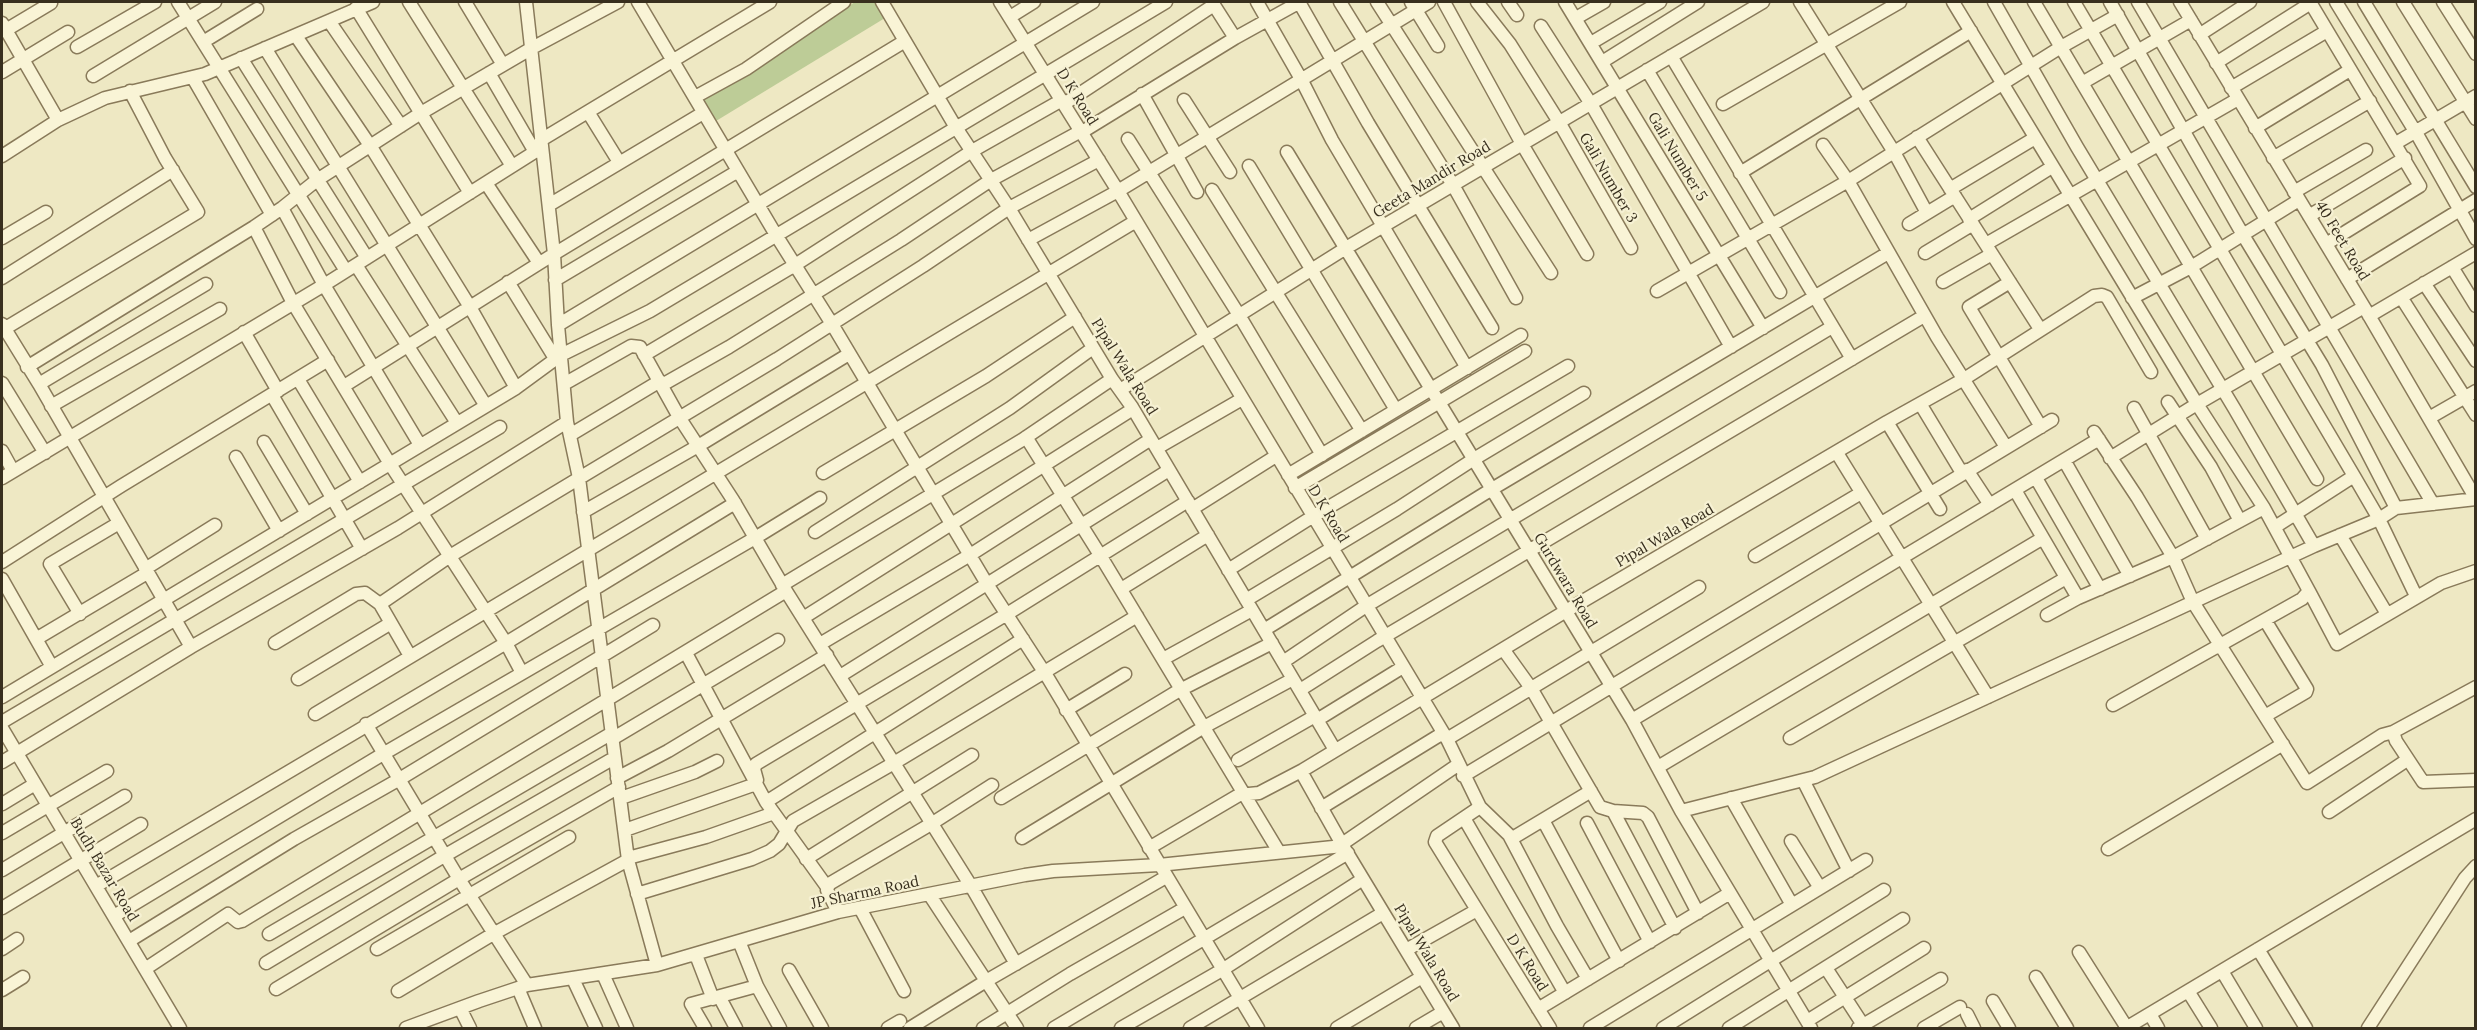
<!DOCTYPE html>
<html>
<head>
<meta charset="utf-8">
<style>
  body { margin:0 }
  #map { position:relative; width:2477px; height:1030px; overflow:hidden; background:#eee8c3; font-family:Lora,serif }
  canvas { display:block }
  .frame { position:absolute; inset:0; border:3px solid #382f1e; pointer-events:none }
</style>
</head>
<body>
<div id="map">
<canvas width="2477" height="1030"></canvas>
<div class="frame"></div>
</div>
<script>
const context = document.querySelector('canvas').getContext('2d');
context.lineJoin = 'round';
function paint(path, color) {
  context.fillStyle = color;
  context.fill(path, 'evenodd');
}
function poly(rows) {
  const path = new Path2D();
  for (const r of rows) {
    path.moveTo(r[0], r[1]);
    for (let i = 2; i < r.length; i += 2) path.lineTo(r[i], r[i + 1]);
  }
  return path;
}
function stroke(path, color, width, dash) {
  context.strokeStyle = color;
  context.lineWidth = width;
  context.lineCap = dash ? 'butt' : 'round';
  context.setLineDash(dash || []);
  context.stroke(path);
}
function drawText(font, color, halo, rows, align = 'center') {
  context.font = font + ' Lora,serif';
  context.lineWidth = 4.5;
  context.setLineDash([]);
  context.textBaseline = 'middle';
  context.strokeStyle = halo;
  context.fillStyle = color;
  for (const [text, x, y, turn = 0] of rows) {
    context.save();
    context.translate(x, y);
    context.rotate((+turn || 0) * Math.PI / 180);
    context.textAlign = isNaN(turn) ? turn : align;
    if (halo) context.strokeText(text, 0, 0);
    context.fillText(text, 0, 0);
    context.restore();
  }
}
paint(poly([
  [855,2,875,2,885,18,716,121,700,97]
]), '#bdcc97');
const minor = poly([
  [178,2,346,271],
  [409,2,512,166],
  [465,2,503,65],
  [526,2,554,254,558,325],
  [638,2,776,235,832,324,987,584,1048,678,1258,1028],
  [882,2,955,126,1009,208,1112,379,1132,407,1335,750],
  [1000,2,1118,191,1447,739,1480,807,1437,836,1435,842,1550,1028],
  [1212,2,1235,38],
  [1257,2,1301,79,1332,140,1467,368],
  [1299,2,1368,123,1492,328],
  [1340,2,1453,185,1516,298],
  [1377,2,1551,273],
  [1411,2,1438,46],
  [1444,2,1522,144,1587,254],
  [1477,2,1510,44,1559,122,1631,248],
  [1508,2,1517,15],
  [1565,2,1763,328],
  [1800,2,1894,152,1927,213],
  [1953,2,2197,404,2264,508,2309,591,2302,599,2113,705],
  [1994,2,2077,147,2234,408,2314,546],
  [2034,2,2317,479],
  [2074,2,2354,476,2379,519,2416,596],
  [2110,2,2243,235,2322,365,2396,508],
  [2138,2,2433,504],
  [2310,2,2420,186,2326,244],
  [2336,2,2418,136,2476,239],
  [2364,2,2476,187],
  [2403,2,2476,119],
  [2443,2,2476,54],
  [356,8,470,193],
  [1010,17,1034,2],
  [1576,18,1604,2],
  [329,21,401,126],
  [2,23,58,120],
  [1541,26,1591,104,1731,347],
  [6,30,51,3],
  [2199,35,2250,2],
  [296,36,371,147,470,307,516,388],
  [203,42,257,9],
  [1591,43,1660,2],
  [77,47,155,2],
  [265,48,486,406],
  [1671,56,1852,359],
  [241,58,367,258],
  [1602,62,1698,2],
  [2216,63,2311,3],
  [1647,70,1780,292],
  [2,72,68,32],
  [489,73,535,152],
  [93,76,215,2],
  [193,78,272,215],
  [2082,83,2191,20],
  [2231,88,2327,31],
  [1142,94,1197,192],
  [695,97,746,69,844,2],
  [1184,100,1230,172],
  [1064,104,1214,5],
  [1723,104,1900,2],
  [588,112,619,162],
  [2255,128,2350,70],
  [1082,132,1235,38,1300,2],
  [1917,137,2040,329],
  [1128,139,1239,315,1322,455],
  [541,140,770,2],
  [2396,143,2476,96],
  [1823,145,1848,181,1937,337,2006,447],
  [1287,152,1632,720,1681,811,1811,1028],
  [2,156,58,120,105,98,205,74,373,2],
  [2273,158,2370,101],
  [1249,166,1396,410],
  [1740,173,1971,31],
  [486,183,539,263],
  [1950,189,2035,138],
  [1212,190,1362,431],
  [2294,192,2366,150],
  [549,205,703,113],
  [282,208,324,285,420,445],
  [2309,216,2405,158],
  [1969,219,2052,167],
  [1909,224,1955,196],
  [254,227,293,303,390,464,506,643,522,673],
  [2,238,46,212],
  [1028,240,1118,191,1429,2],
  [1986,244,2238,99],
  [1925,253,1973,224],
  [356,265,457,423],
  [2452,267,2476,306],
  [2,278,173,170],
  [2347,279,2476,200],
  [555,280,738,171],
  [508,282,556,360],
  [1943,282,1992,254],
  [2010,282,1969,307,2041,427],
  [2424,283,2476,361],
  [1657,291,1848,181,2061,47,2118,15],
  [2401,297,2476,415],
  [2132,298,2191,267,2299,200],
  [2369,316,2476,253],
  [2,324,39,384,191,647],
  [4,329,198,212,165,158,130,91],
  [244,332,278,391],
  [644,355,795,265,972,151,1062,100],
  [27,367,254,227,282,208,317,180,421,113,532,48,618,2],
  [298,379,360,482],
  [2,383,45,453],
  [39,384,206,284],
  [564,384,631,346,640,347,679,417,733,500,786,591,971,886,1016,964],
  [662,385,729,347,901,240,991,180,1081,131],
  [344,386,554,254,905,41],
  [1120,390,1346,248,1763,2],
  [272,395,362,549],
  [2168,402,2211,467,2240,521],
  [1921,405,1962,473],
  [51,406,220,309],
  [2134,408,2207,539],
  [2429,418,2476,391],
  [1887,422,1940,509],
  [2094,432,2137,497,2173,557,2193,602,2307,783,2382,735,2393,732,2476,687],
  [570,435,660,381],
  [1026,437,1100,555,1279,852],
  [264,442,307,514],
  [1157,448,1242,399],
  [2,451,13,471],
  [1837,453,1988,697],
  [236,457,279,531],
  [2110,458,2197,404,2364,307],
  [2064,460,2130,576],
  [1967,470,1990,505],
  [823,473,986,376,1075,317],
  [1288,475,1521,335],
  [2,478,324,285,541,148],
  [2036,478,2100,589],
  [1295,488,1525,351],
  [2015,490,2078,598],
  [1192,509,1276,456],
  [583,512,698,446,849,354],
  [2275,527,2354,476],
  [815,532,1010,408,1093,348],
  [2340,535,2387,614],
  [1755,556,1861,493],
  [2,562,121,486,328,360],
  [145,569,215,525],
  [1228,570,1312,517,1568,366],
  [2,579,52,667],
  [782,585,1022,440,1112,379],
  [1121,589,1208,535],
  [2309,591,2337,644,2441,583,2476,571],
  [1246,600,1397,509,1474,459,1584,393],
  [380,604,410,656],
  [80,614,50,564,119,523],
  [2047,615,2078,598,2173,557,2264,508],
  [803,618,1133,409],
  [1264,630,1492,489,1888,253],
  [36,639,147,573],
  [275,643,356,594,365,593,380,604,450,556,777,359,923,266,1009,208,1099,160],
  [820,644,970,555,1151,439],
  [1503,649,1531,688,1600,807,1613,811,1643,813,1648,817,1698,913],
  [686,653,766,802,827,887],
  [1163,659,1252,610],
  [1283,662,1366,606,1832,327],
  [840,676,1169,470],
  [298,679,391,623],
  [1300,690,1377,641,1924,316],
  [2,697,516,388,561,355,650,311,1166,2],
  [1066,710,1125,674],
  [315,714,1136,221],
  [2265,716,2306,692,2307,689,2265,620],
  [1317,720,1403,667],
  [1632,720,2099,439],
  [2,722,500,427],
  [366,724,459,879,527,985],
  [2,728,180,1028],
  [2393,732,2396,741,2423,782,2476,780],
  [1790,738,2066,578],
  [612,739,778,640],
  [1447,739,1699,587],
  [1238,760,1315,716],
  [2,762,191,647,398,528,567,422],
  [1658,767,2043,538],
  [1463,776,2052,420],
  [617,778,668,751,827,655],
  [1803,780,1849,871],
  [621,798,695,772,717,761],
  [1001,798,1178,691,1272,643],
  [1731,798,1792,905],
  [766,802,1023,639],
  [2,804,35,784],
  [1480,807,1509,835,1557,926,1588,979],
  [1321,808,1443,733],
  [1613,811,1675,928],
  [1681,811,1815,777,2314,546,2379,519,2396,508,2476,499,2364,307,2180,2],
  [2329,812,2407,760],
  [1464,818,1565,993],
  [1543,820,1619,961],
  [1587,823,1650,942],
  [625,830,753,785,757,780,754,769,756,764,1007,614,1188,501],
  [2,833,107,771],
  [1022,838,1204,727,1293,679],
  [1511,839,1591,791],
  [1791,841,1820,888],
  [1342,844,1459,764],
  [1149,848,1239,795,1259,793,1303,770],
  [2108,849,2283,744],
  [628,858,706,837,774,813],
  [806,859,972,755],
  [2,870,125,796],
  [96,886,506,643,735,503],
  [637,894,752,859,770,851,779,844,793,821,894,763,1137,616],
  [929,894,1017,1028],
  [2,908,141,824],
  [860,908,904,991],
  [838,912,827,890,829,884,931,824,992,785],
  [114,916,383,754,755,538,820,498],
  [269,934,612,733],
  [129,941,294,839,398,780,653,625],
  [739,941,757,986,780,1028],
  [2,949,17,939],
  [377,949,569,837],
  [2258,949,2306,1028],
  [1406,950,1477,910],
  [2079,952,2127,1028],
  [696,955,713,999],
  [266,963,444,856,614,758],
  [657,965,628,860,579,478,567,422,558,325,1093,2],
  [1826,968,1865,1028],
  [145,969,228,914,238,922,242,921,786,591],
  [789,970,822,1028],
  [2222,971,2256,1028],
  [603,974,627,1028],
  [2036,977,2067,1028],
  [573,979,596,1028],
  [518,988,535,1028],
  [276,989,459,879,619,787],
  [2,990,23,977],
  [398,991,493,934,628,860],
  [2188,991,2211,1028],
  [720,998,736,1028],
  [1993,1001,2009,1028],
  [460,1008,470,1028],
  [1538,1009,1730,893],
  [1967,1014,1974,1028],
  [2150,1014,2158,1028],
  [1807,1021,1924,948],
  [406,1028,479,1001,527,985,657,965,838,912,1025,875,1053,871,1159,865,1343,846],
  [705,1028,691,1004,757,986],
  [888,1028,900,1021],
  [910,1028,986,981,1166,877],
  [983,1028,1070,974,1185,908],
  [1054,1028,1348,853],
  [1121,1028,1222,970,1363,879],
  [1190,1028,1383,913],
  [1337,1028,1422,977],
  [1416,1028,1443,1012],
  [1453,1028,1343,846,1303,775,1303,770,1566,611,1887,422,1964,379,2094,296,2102,295,2107,297,2151,372],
  [1590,1028,1866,860],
  [1663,1028,1884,890],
  [1729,1028,1903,919],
  [1858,1028,1941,979],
  [1924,1028,1960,1007],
  [2126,1028,2476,819],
  [2368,1028,2465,878,2476,866]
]);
stroke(minor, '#897a5a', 15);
stroke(minor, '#f9f4d6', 12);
drawText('15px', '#382f1e', '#f6f1d3', [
  ["D K Road",1077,97,58],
  ["Gali Number 5",1677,157,59],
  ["Gali Number 3",1608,178,60],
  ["Geeta Mandir Road",1432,180,-31],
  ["40 Feet Road",2342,241,59],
  ["Pipal Wala Road",1124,367,58],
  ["D K Road",1328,514,59],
  ["Pipal Wala Road",1665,536,-30],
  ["Gurdwara Road",1565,581,59],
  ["Budh Bazar Road",104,870,59],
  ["JP Sharma Road",865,893,-12],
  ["Pipal Wala Road",1426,953,59],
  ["D K Road",1527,963,58]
]);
</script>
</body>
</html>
